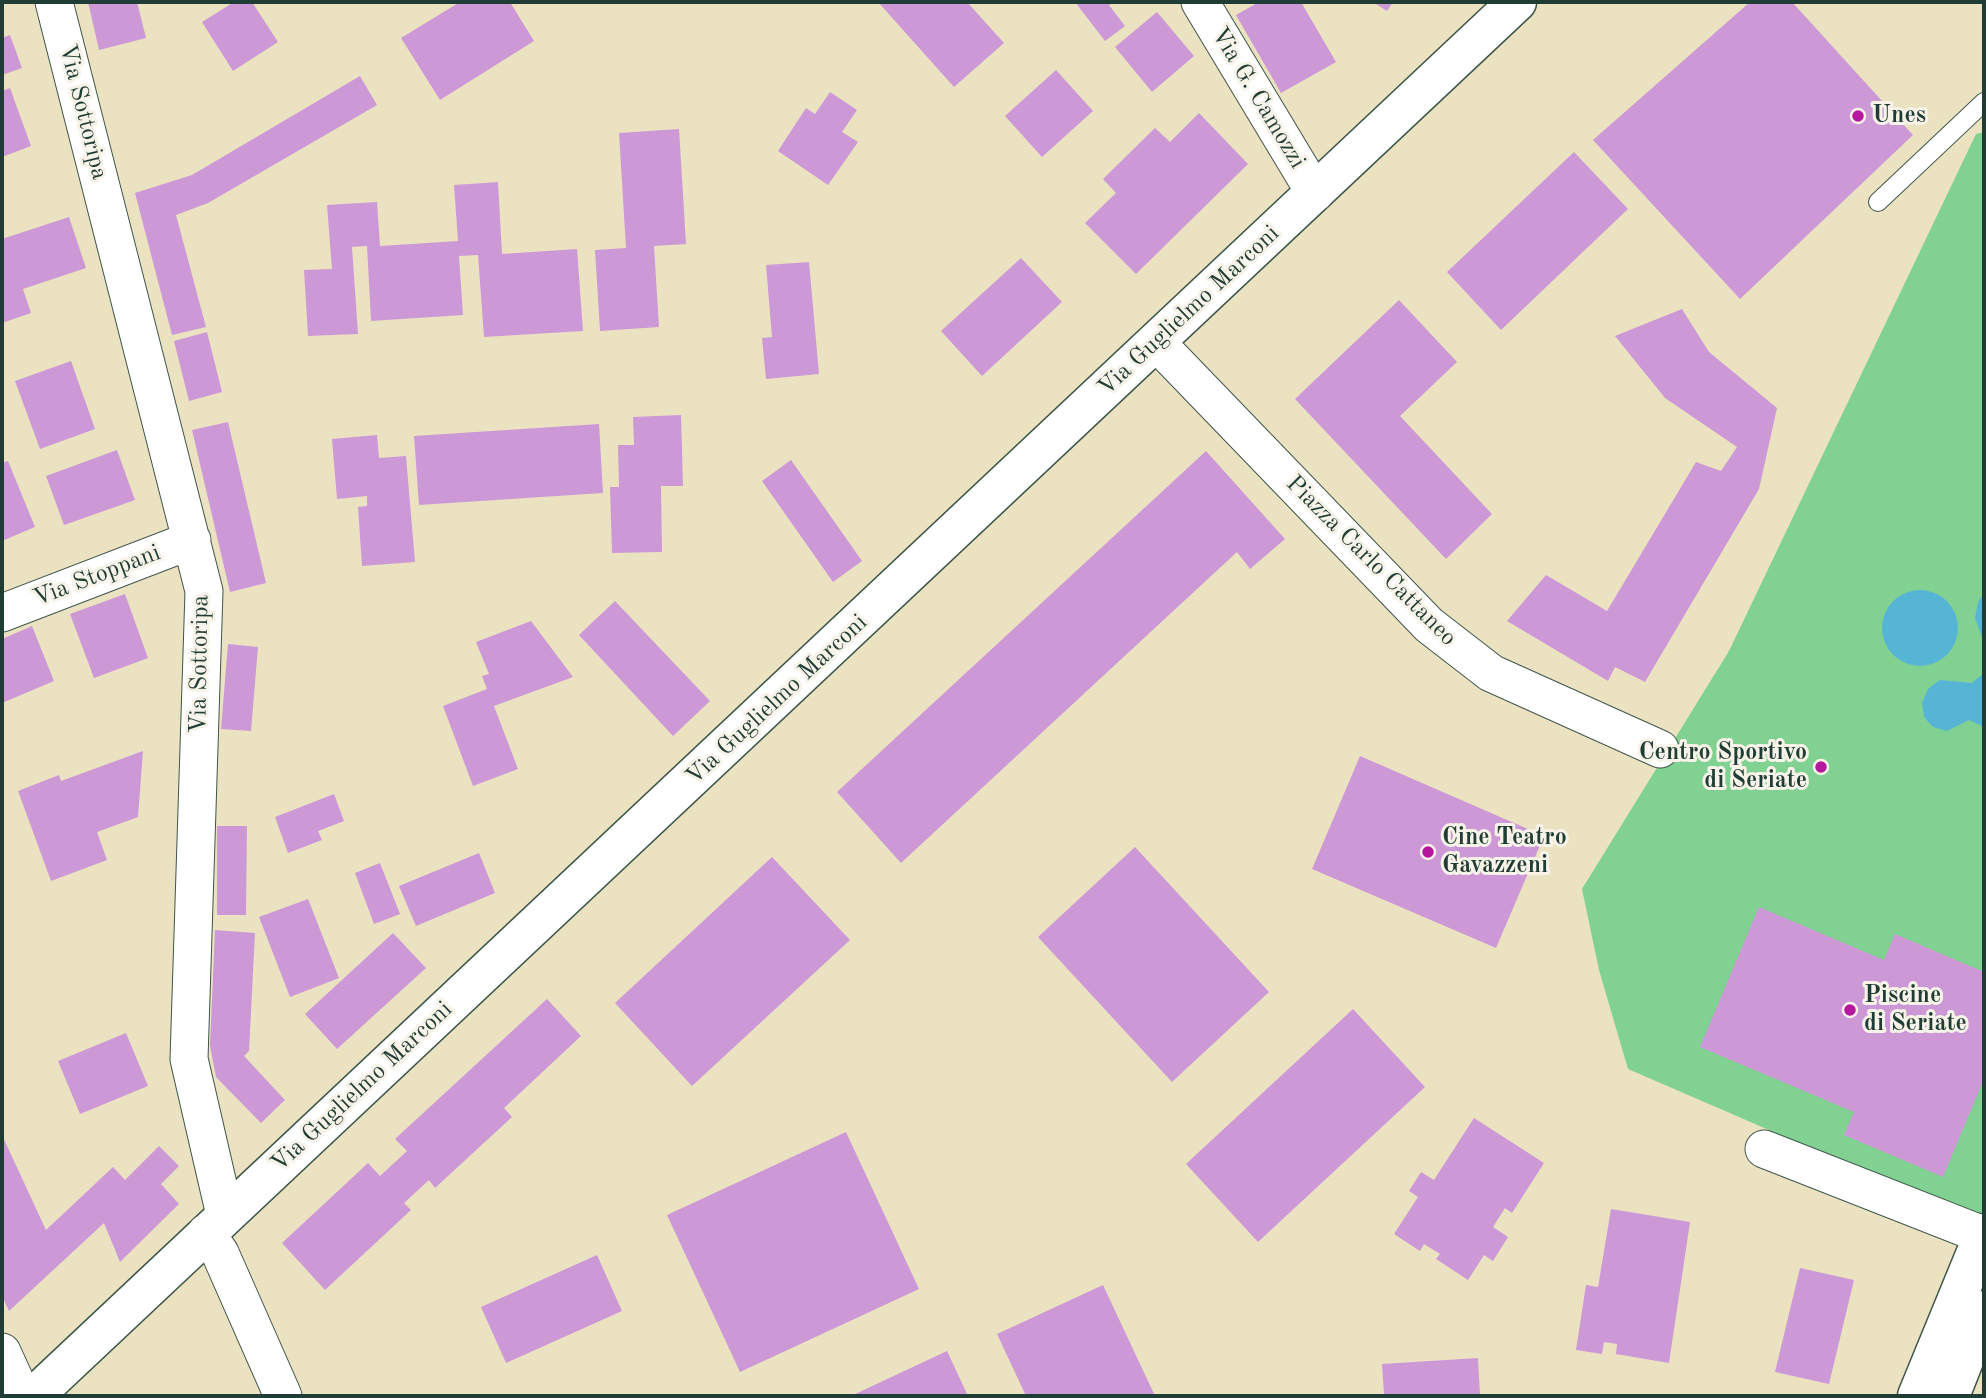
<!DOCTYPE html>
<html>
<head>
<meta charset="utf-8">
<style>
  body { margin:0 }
  #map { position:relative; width:1986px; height:1398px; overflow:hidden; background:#ebe2c2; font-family:"Old Standard TT",serif }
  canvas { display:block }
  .frame { position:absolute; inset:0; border:4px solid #1f3d34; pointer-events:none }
</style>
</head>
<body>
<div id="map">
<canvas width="1986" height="1398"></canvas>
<div class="frame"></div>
</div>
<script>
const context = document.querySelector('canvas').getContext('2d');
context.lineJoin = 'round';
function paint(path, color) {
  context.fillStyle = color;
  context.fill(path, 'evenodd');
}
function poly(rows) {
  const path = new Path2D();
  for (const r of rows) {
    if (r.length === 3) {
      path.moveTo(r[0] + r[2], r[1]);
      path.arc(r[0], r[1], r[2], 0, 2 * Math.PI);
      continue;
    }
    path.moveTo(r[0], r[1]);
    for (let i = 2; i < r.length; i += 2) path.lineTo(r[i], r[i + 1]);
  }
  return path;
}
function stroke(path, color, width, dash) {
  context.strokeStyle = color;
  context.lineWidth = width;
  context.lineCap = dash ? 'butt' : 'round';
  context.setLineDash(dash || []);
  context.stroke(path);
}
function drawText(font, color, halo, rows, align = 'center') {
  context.font = font + ' "Old Standard TT",serif';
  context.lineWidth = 6;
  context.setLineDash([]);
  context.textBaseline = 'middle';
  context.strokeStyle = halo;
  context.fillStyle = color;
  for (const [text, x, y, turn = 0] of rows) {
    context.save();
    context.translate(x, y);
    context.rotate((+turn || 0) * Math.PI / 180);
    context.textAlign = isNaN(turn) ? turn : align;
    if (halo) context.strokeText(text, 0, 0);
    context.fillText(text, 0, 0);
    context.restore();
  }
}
paint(poly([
  [1984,132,1984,1223,1628,1069,1599,970,1582,889,1729,651,1976,134]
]), '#80d192');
paint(poly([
  [1920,628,38],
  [1984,594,1984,642,1975,618,1978,602],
  [1984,673,1984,727,1969,720,1947,731,1933,727,1924,717,1922,703,1928,689,1940,680,1972,683]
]), '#56b5d5');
paint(poly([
  [88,2,137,2,146,38,99,50],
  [234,2,252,2,278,42,233,71,202,22],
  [460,2,510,2,534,41,440,100,401,38],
  [878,2,967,2,1004,43,954,87],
  [1075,2,1114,2,1109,5,1125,26,1105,41],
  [1259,2,1301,2,1336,62,1281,93,1236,15],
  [1373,2,1393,2,1387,11],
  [1750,2,1792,2,1913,135,1740,299,1593,140],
  [1157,12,1194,56,1152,92,1115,47],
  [10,35,22,68,2,75,2,38],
  [1056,70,1093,111,1042,157,1005,116],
  [360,76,377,105,208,203,176,215,206,327,172,335,135,193,192,175],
  [10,88,31,146,2,157,2,91],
  [830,92,857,110,842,132,858,142,828,185,778,151,806,108,815,114],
  [1199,113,1248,164,1136,274,1085,223,1116,193,1103,179,1155,128,1170,142],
  [679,129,686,244,654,246,659,327,600,331,595,250,626,248,619,133],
  [1574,152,1628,209,1501,330,1447,272],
  [498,182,502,254,577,249,583,331,484,337,478,255,459,256,463,315,371,321,367,246,352,247,358,334,308,336,304,270,332,269,327,205,377,202,380,246,458,241,454,185],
  [69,217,86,268,23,289,31,313,2,323,2,239],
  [1021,258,1062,302,982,376,941,331],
  [809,262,819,374,766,379,762,338,772,337,766,265],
  [1399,300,1457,362,1400,416,1492,514,1446,559,1295,399],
  [1682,309,1709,352,1777,408,1759,489,1645,682,1615,667,1608,681,1507,621,1546,575,1607,611,1696,462,1721,471,1737,447,1665,398,1615,336],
  [207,332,222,392,189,401,174,341],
  [71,361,95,429,40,449,15,381],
  [681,415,683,486,661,486,662,552,612,553,610,487,619,487,618,445,634,445,633,417],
  [228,422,266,583,230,592,192,430],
  [599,424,603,493,419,505,414,436],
  [377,435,379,458,406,456,415,562,362,566,358,507,367,506,367,496,337,499,332,439],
  [117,450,135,500,64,525,46,476],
  [1206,451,1285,539,1250,569,1237,552,901,863,837,792],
  [791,460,862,561,833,582,762,481],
  [8,461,35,527,2,541,2,463],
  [125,594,148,658,94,678,70,614],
  [615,601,710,701,673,736,579,635],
  [531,621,573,677,494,706,518,769,473,786,443,706,487,689,482,676,489,674,476,642],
  [32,626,54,681,2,703,2,639],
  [228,644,258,647,251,731,221,729],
  [143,751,138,817,97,832,107,860,51,881,18,791,59,775,61,781],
  [1360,756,1544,836,1496,948,1312,869],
  [334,794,344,821,318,831,322,840,288,853,275,817],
  [217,826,247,826,246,915,217,915],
  [1135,847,1269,992,1172,1082,1038,937],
  [479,853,495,893,416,926,399,886],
  [772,857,850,940,692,1086,615,1003],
  [380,863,400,914,374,924,355,873],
  [308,899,339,978,290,997,259,917],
  [1759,907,1884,960,1895,934,1984,972,1984,1079,1943,1177,1844,1135,1854,1112,1700,1047],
  [215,930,255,933,249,1051,244,1056,285,1100,261,1123,216,1077,210,1046],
  [393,933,426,968,337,1049,305,1014],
  [547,999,581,1036,504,1108,512,1117,435,1188,429,1180,404,1203,411,1210,325,1290,282,1243,368,1163,380,1176,407,1151,395,1139],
  [1353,1009,1425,1087,1258,1242,1186,1164],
  [126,1033,148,1086,80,1114,58,1061],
  [1474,1118,1544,1163,1512,1213,1505,1208,1493,1227,1508,1237,1493,1261,1484,1255,1468,1280,1436,1259,1440,1254,1424,1244,1420,1251,1394,1234,1418,1197,1409,1191,1421,1172,1434,1180],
  [846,1132,919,1289,740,1372,667,1215],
  [2,1135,46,1230,113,1167,125,1180,159,1146,179,1166,161,1184,179,1204,120,1262,104,1223,9,1311,2,1296],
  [1611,1209,1690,1222,1669,1363,1616,1354,1617,1344,1604,1342,1602,1354,1576,1350,1586,1285,1598,1287],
  [597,1255,622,1311,506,1363,481,1307],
  [1800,1268,1854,1280,1829,1384,1775,1372],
  [1103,1285,1155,1396,1026,1396,997,1334],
  [947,1351,968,1396,851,1396],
  [1478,1358,1480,1396,1384,1394,1382,1364]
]), '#cd98d6');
const service = poly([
  [1878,202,1984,102]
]);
const minor = poly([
  [54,2,204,591,189,1059,225,1215],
  [1200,2,1315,193],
  [1156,342,1429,625,1491,673,1660,749],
  [2,613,192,540],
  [1764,1149,1983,1235],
  [206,1233,220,1253,283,1396],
  [2,1352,22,1396]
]);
const tertiary = poly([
  [1917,1396,1984,1233],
  [1950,1396,1984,1310]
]);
const secondary = poly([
  [34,1396,1517,2]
]);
stroke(service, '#3e5649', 20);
stroke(minor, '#3e5649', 39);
stroke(tertiary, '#3e5649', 41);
stroke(secondary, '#3e5649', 41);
stroke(service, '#fff', 18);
stroke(minor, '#fff', 37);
stroke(tertiary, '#fff', 38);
stroke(secondary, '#fff', 38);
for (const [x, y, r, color] of [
  [1858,116,7,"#b5179e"],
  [1821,767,7,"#b5179e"],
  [1428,852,7,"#b5179e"],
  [1850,1010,7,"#b5179e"]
]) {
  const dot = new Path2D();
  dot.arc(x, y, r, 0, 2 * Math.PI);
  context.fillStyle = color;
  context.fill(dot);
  stroke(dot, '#f7f3e8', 2.5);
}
drawText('24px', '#1f3d34', '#f7f3e8', [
  ["Via G. Camozzi",1258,98,59],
  ["Via Sottoripa",83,112,76],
  ["Via Guglielmo Marconi",1189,311,-43],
  ["Piazza Carlo Cattaneo",1371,561,45],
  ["Via Stoppani",97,576,-21],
  ["Via Sottoripa",200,664,-89],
  ["Via Guglielmo Marconi",777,700,-43],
  ["Via Guglielmo Marconi",362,1087,-43]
]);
drawText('bold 24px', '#1f3d34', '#f7f3e8', [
  ["Unes",1872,116],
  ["Centro Sportivo",1807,753,"right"],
  ["di Seriate",1807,781,"right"],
  ["Cine Teatro",1442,838],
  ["Gavazzeni",1442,866],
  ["Piscine",1864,996],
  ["di Seriate",1864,1024]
], 'left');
</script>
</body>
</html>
